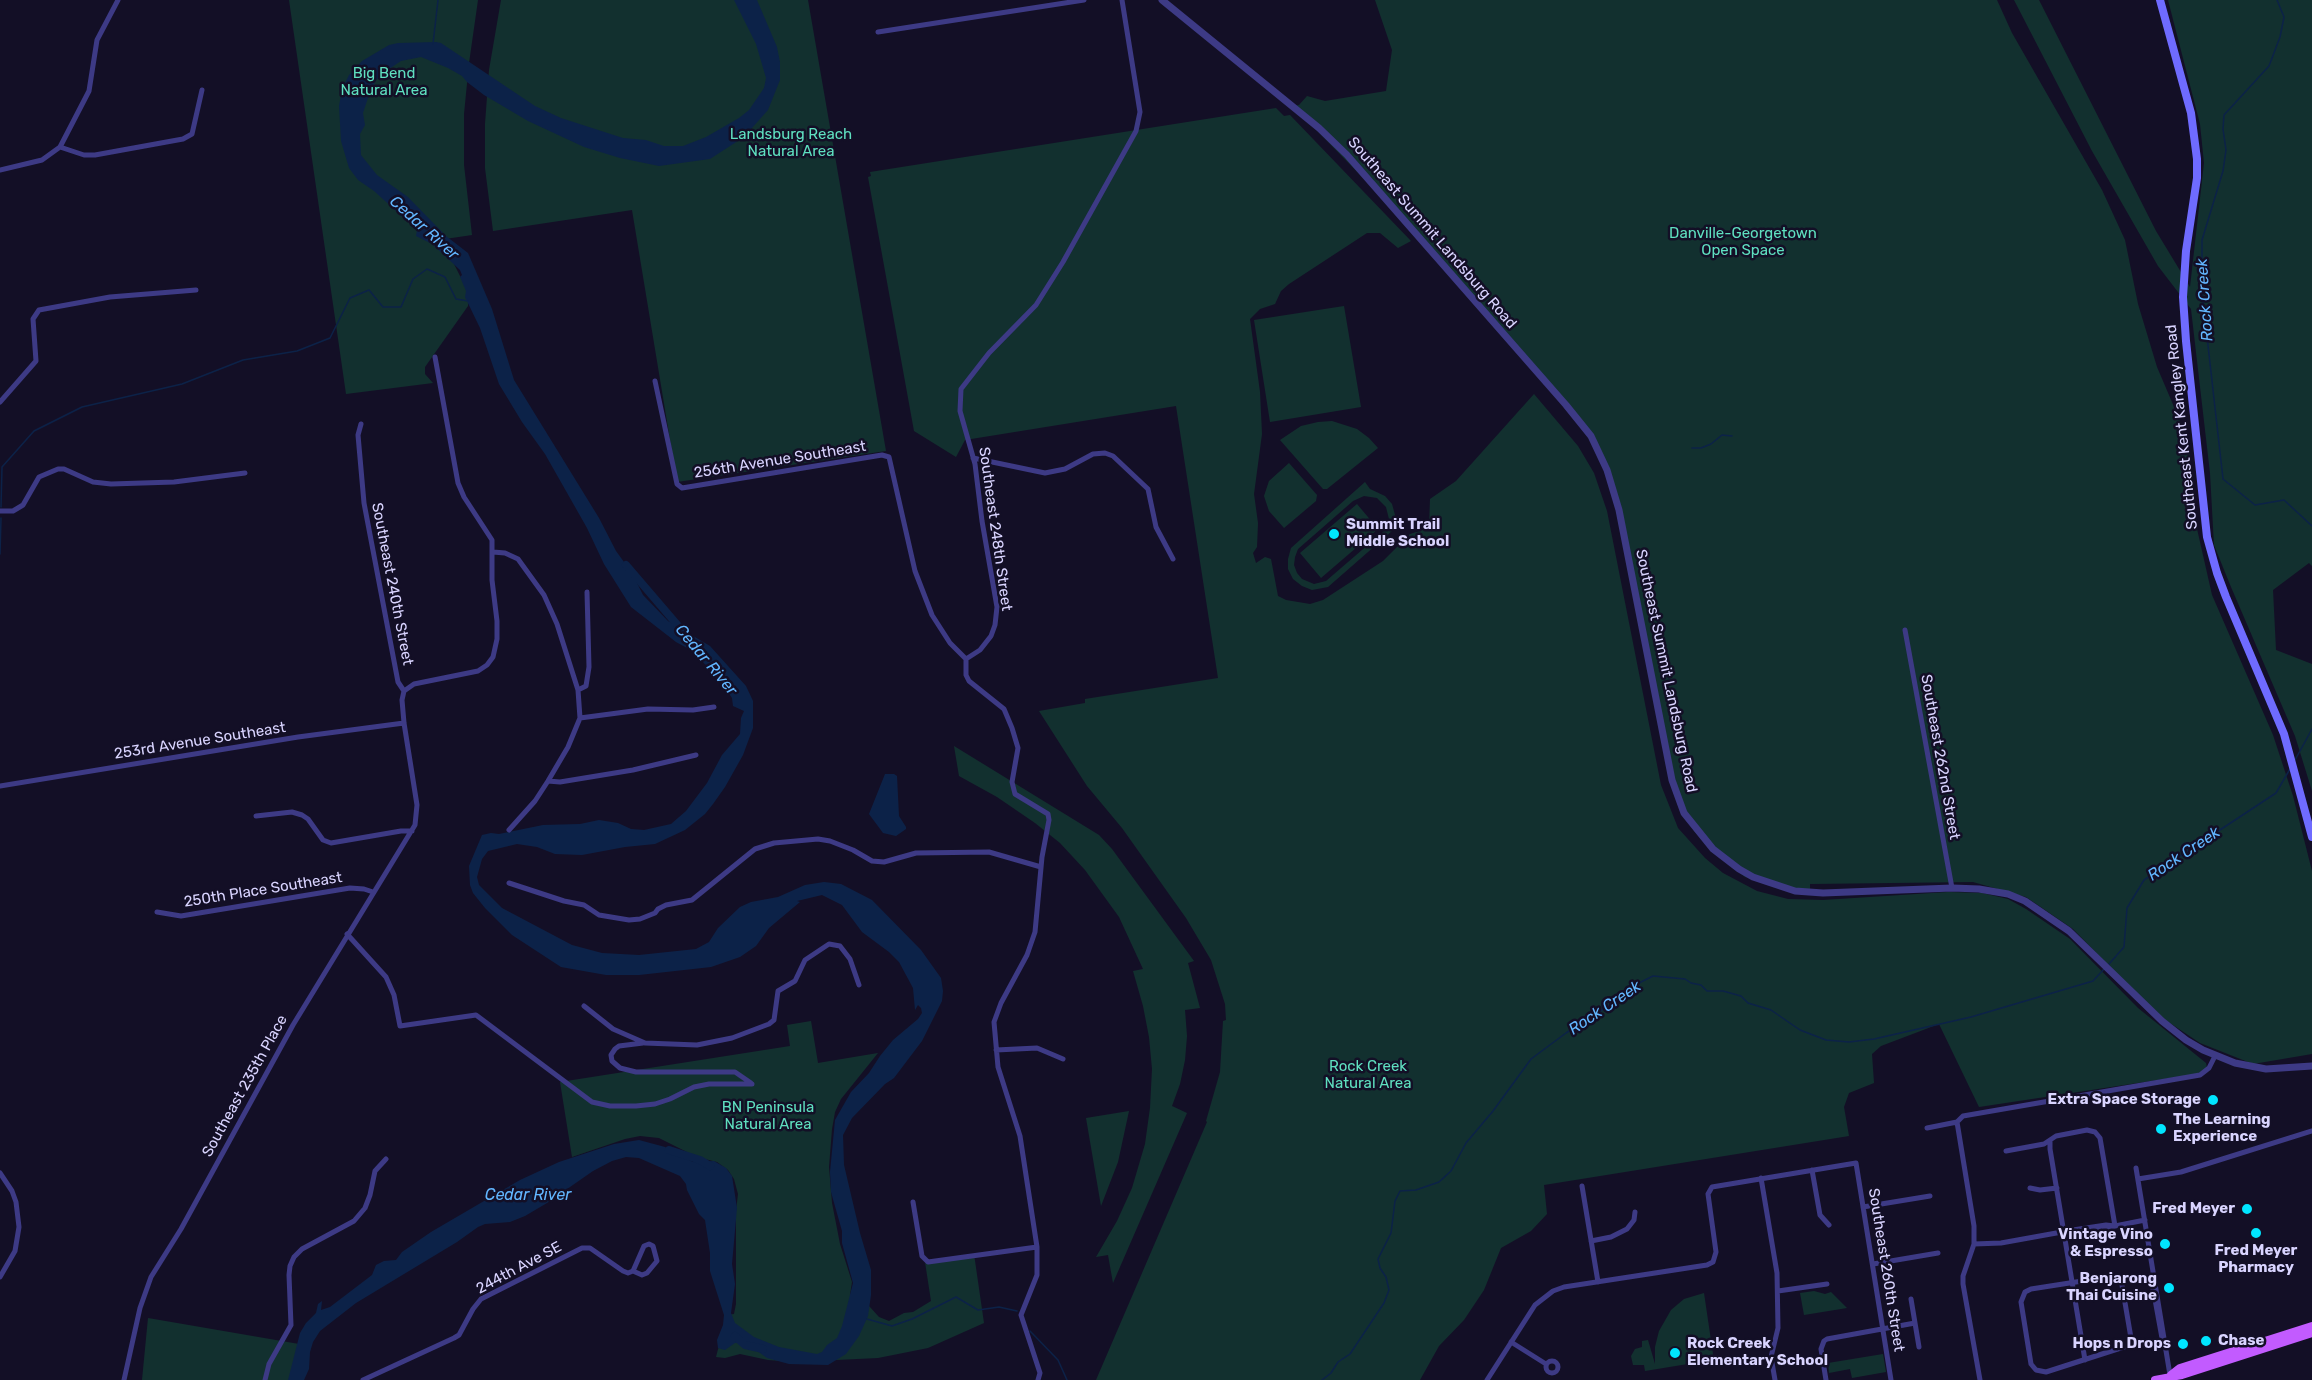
<!DOCTYPE html>
<html>
<head>
<meta charset="utf-8">
<style>
  body { margin:0 }
  canvas { display:block; background:#130f26 }
</style>
</head>
<body>
<canvas width="2312" height="1380"></canvas>
<script>
const context = document.querySelector('canvas').getContext('2d');
context.lineJoin = 'round';
function paint(path, color) {
  context.fillStyle = color;
  context.fill(path, 'evenodd');
}
function poly(rows) {
  const path = new Path2D();
  for (const r of rows) {
    if (r.length === 3) {
      path.moveTo(r[0] + r[2], r[1]);
      path.arc(r[0], r[1], r[2], 0, 2 * Math.PI);
      continue;
    }
    path.moveTo(r[0], r[1]);
    for (let i = 2; i < r.length; i += 2) path.lineTo(r[i], r[i + 1]);
  }
  return path;
}
function stroke(path, color, width, dash) {
  context.strokeStyle = color;
  context.lineWidth = width;
  context.lineCap = dash ? 'butt' : 'round';
  context.setLineDash(dash || []);
  context.stroke(path);
}
function drawText(font, color, halo, rows, align = 'center') {
  context.font = font + ' Rubik,sans-serif';
  context.lineWidth = 5;
  context.setLineDash([]);
  context.textBaseline = 'middle';
  context.strokeStyle = halo;
  context.fillStyle = color;
  for (const [text, x, y, turn = 0] of rows) {
    context.save();
    context.translate(x, y);
    context.rotate((+turn || 0) * Math.PI / 180);
    context.textAlign = isNaN(turn) ? turn : align;
    if (halo) context.strokeText(text, 0, 0);
    context.fillText(text, 0, 0);
    context.restore();
  }
}
paint(poly([
  [289,0,478,0,469,63,464,114,464,165,472,235,445,239,451,258,468,292,468,306,425,367,425,374,433,383,346,394],
  [501,0,808,0,886,451,677,482,632,210,493,231,485,168,485,124,489,70],
  [1375,0,1997,0,2012,33,2102,190,2125,240,2138,304,2157,367,2189,442,2195,520,2212,595,2273,735,2293,796,2312,871,2312,1054,2253,1064,2200,1043,2155,1013,2073,929,2026,897,1973,882,1810,884,1810,893,1783,890,1745,877,1712,852,1694,831,1681,807,1614,497,1609,479,1584,429,1441,258,1293,106,1299,105,1307,96,1325,101,1386,91,1392,50],
  [2014,0,2039,0,2156,231,2190,287,2204,163,2200,124,2168,0,2312,0,2312,566,2309,563,2273,590,2276,650,2312,664,2312,791,2295,736,2231,587,2214,545,2210,473,2191,309,2158,266,2092,151],
  [1276,108,1284,116,1290,115,1411,241,1398,248,1380,233,1367,233,1289,284,1281,291,1275,304,1260,309,1250,319,1260,392,1262,434,1254,494,1258,523,1257,547,1253,553,1256,563,1265,557,1271,559,1278,596,1286,600,1310,604,1323,600,1383,561,1410,534,1429,528,1430,499,1456,481,1534,394,1578,446,1594,473,1607,511,1661,785,1678,828,1705,858,1723,873,1757,891,1788,899,1823,900,1948,892,1982,893,2008,899,2026,909,2070,939,2138,1008,2206,1063,2207,1068,2197,1074,1979,1107,1939,1024,1881,1046,1872,1054,1874,1083,1849,1093,1844,1107,1849,1136,1544,1185,1547,1214,1531,1231,1501,1248,1484,1290,1464,1320,1439,1346,1420,1380,1096,1380,1207,1122,1206,1121,1220,1072,1223,1021,1226,1020,1225,1004,1211,960,1186,918,1122,828,1087,786,1039,711,1085,703,1085,699,1218,678,1176,406,965,440,956,457,914,431,868,177,871,176,870,172],
  [1344,306,1361,407,1270,422,1254,320],
  [1332,421,1357,429,1369,438,1378,448,1327,489,1323,489,1280,440,1301,426,1318,422],
  [1289,463,1317,495,1316,501,1284,528,1269,511,1264,496,1269,481],
  [1365,482,1370,489,1385,496,1392,504,1395,515,1392,531,1328,587,1312,590,1302,586,1293,579,1288,569,1288,559,1291,548],
  [1364,496,1377,498,1386,507,1389,519,1384,531,1326,581,1314,584,1302,579,1297,573,1294,565,1295,557,1298,549,1353,501],
  [1357,504,1378,529,1321,578,1300,553],
  [954,746,1099,835,1112,849,1194,961,1188,963,1200,1008,1185,1010,1187,1036,1185,1060,1180,1084,1172,1106,1187,1113,1113,1283,1108,1255,1096,1257,1117,1221,1132,1188,1145,1144,1150,1108,1152,1069,1149,1037,1143,1006,1133,971,1143,969,1119,917,1085,870,1060,843,1035,823,997,797,959,776],
  [811,1021,818,1063,878,1053,841,1099,835,1112,832,1129,829,1167,832,1203,840,1244,852,1282,850,1295,869,1306,879,1317,889,1321,904,1313,913,1312,931,1301,925,1262,974,1254,984,1323,928,1348,878,1358,794,1362,768,1360,740,1354,725,1358,716,1357,727,1315,734,1314,736,1304,736,1211,738,1194,734,1179,728,1170,717,1162,697,1157,659,1138,640,1136,625,1139,572,1157,560,1082,790,1046,787,1025],
  [1129,1111,1118,1162,1101,1206,1086,1118],
  [1814,1291,1825,1294,1831,1292,1847,1308,1804,1315,1800,1293],
  [1704,1293,1713,1354,1712,1358,1706,1361,1645,1371,1644,1365,1633,1365,1631,1356,1635,1349,1642,1347,1642,1341,1648,1340,1655,1364,1655,1347,1659,1331,1671,1310,1684,1299],
  [148,1318,299,1344,290,1380,142,1380],
  [1883,1354,1886,1372,1852,1378,1850,1369,1829,1373,1828,1363]
]), '#12302f');
paint(poly([
  [734,0,757,0,777,47,780,62,780,80,768,110,744,137,710,159,659,166,620,158,584,147,528,121,484,95,467,82,462,76,448,68,421,57,401,61,383,73,377,79,371,89,363,113,365,125,360,134,361,155,377,175,408,197,446,236,468,253,492,309,514,380,599,518,616,551,632,573,643,595,668,621,710,646,746,686,753,701,753,728,743,755,725,787,713,804,705,814,685,830,655,844,625,847,582,855,555,854,537,847,517,844,488,851,482,859,477,877,479,885,502,908,572,945,602,953,639,955,696,949,709,942,718,928,740,907,751,902,778,897,805,885,824,882,841,884,872,900,921,950,941,978,943,991,942,1001,922,1041,894,1078,885,1084,852,1118,843,1135,844,1165,860,1233,871,1270,871,1295,868,1316,859,1336,846,1354,828,1365,789,1364,767,1358,745,1342,735,1343,725,1350,718,1348,717,1340,723,1325,724,1315,710,1271,710,1253,705,1220,699,1214,687,1190,686,1184,680,1176,639,1158,626,1157,612,1161,593,1171,547,1203,525,1216,510,1222,485,1224,478,1227,457,1242,356,1303,320,1331,313,1342,310,1352,309,1369,304,1380,288,1380,300,1333,306,1323,316,1313,318,1304,322,1301,321,1310,330,1307,372,1275,376,1265,384,1261,396,1260,402,1252,431,1232,520,1180,559,1162,614,1144,639,1140,665,1147,693,1162,714,1161,726,1168,732,1176,737,1208,732,1264,735,1284,731,1313,735,1323,754,1337,779,1347,817,1354,822,1352,827,1345,837,1338,842,1326,853,1283,842,1243,842,1231,831,1192,830,1172,835,1120,851,1092,869,1073,880,1056,893,1040,918,1019,922,1013,921,1008,918,1005,915,1010,913,988,899,962,889,952,862,932,842,905,822,895,797,901,800,902,769,928,756,946,740,957,711,967,639,975,606,975,561,967,512,935,485,908,473,893,470,885,469,866,482,835,491,833,499,834,543,825,580,824,599,820,618,823,631,829,644,830,671,824,686,811,707,783,722,755,740,734,741,718,744,711,733,706,732,698,720,680,701,660,702,657,689,646,687,648,676,642,631,607,604,564,587,528,545,454,522,422,499,384,480,328,465,297,466,291,460,277,462,275,460,270,432,244,416,236,417,230,374,191,358,180,349,168,341,141,339,106,342,89,349,75,362,61,389,45,398,43,436,42,441,43,535,106,561,118,623,138,646,140,664,146,683,146,706,137,739,118,749,110,764,88,766,78,756,44],
  [885,774,894,774,897,776,899,816,906,827,906,829,896,836,883,833,869,814]
]), '#0c2248');
stroke(poly([
  [2277,0,2284,17,2280,37,2269,66,2224,115,2223,129,2226,150,2223,171,2202,240,2202,292,2223,479,2255,505,2284,500,2312,526],
  [433,44,438,0],
  [1692,448,1701,448,1711,444,1722,435,1732,436],
  [1,507,2,467,34,431,82,407,182,384,243,360,297,351,330,338,350,298,369,290,383,307,401,307,413,279,427,269,445,277,456,299,468,301],
  [0,554,1,518],
  [2295,760,2312,729],
  [2109,964,2124,947,2127,908,2144,880,2276,793,2290,769],
  [867,1319,892,1326,912,1319,956,1297,978,1310,999,1307,1017,1311],
  [1030,1331,1058,1360,1067,1380],
  [1322,1380,1331,1373,1338,1362,1350,1354,1384,1303,1389,1290,1386,1277,1380,1268,1378,1259,1391,1233,1395,1201,1400,1191,1416,1190,1439,1182,1451,1171,1466,1143,1493,1111,1531,1059,1566,1033,1621,998,1641,982,1653,976,1685,979,1691,983,1701,985,1707,991,1723,991,1741,996,1748,1003,1771,1010,1800,1030,1826,1040,1849,1042,1874,1039,1971,1017,2093,981,2104,969]
]), '#0c2248', 1.5);
stroke(poly([
  [626,565,686,635],
  [669,1150,700,1160,710,1166],
  [735,1336,745,1345,763,1349]
]), '#0c2248', 8);
stroke(poly([
  [878,32,1084,0],
  [60,147,84,155,95,155,183,139,192,134,202,90],
  [0,170,42,160,60,147,89,91,97,40,118,0],
  [655,381,677,484,682,488,882,455,889,457,915,571,932,615,950,643,966,659],
  [0,402,36,361,33,319,39,310,110,297,196,290],
  [361,424,358,435,364,503,398,682,404,691],
  [973,458,1045,473,1065,469,1093,454,1105,453,1113,456,1148,489,1156,527,1173,559],
  [0,511,13,511,23,505,39,477,58,469,64,469,93,482,111,484,174,482,245,473],
  [493,552,505,553,518,559,544,595,557,624,578,690],
  [1905,630,1952,888],
  [404,691,414,684,478,671,487,665,493,657,497,639,497,621,492,580,492,540,464,497,458,483,435,357],
  [580,718,648,709,693,710,714,707],
  [548,781,560,782,633,770,696,755],
  [0,786,298,737,404,723],
  [256,816,292,812,302,815,308,819,323,840,331,843,401,831,412,831],
  [509,830,535,801,548,781,568,747,580,718,578,690,586,686,589,667,587,592],
  [509,883,564,901,584,905,599,915,629,920,640,919,655,913,658,909,666,905,692,900,755,849,774,843,818,839,830,841,853,850,872,861,884,862,916,853,989,852,1041,867],
  [157,912,181,916,350,888,364,889,373,892],
  [347,934,386,977,394,995,400,1026,476,1015,592,1102,610,1106,636,1106,655,1104,670,1099,694,1087,709,1084,752,1084],
  [584,1006,613,1029,645,1043,697,1045,732,1038,769,1024,774,1020,778,991,795,981,805,960,829,944,840,946,850,959,859,985],
  [643,1043,619,1046,615,1049,611,1055,612,1061,620,1068,636,1072,735,1072,751,1083],
  [996,1050,1037,1048,1063,1059],
  [1957,1122,1974,1226,1974,1244,1963,1276,1963,1284,1980,1380],
  [1927,1128,1957,1122,1963,1116,2200,1075,2209,1068,2215,1056],
  [2050,1142,2050,1149,2085,1360],
  [2006,1151,2044,1144,2056,1136,2087,1130,2095,1132,2100,1138,2115,1226,2145,1220],
  [2136,1168,2170,1375],
  [1812,1170,1820,1215,1829,1225],
  [0,1173,12,1191,16,1202,19,1227,15,1251,0,1277],
  [1761,1178,1777,1273,1778,1328,1771,1357,1775,1380],
  [2138,1179,2181,1172,2312,1131],
  [1582,1186,1598,1282],
  [2030,1188,2040,1190,2057,1188],
  [913,1202,922,1256,928,1262,1037,1247],
  [1863,1207,1930,1196],
  [1591,1241,1611,1237,1627,1229,1634,1220,1635,1212],
  [1974,1244,2001,1243,2073,1230,2106,1225,2115,1226,2073,1234,2064,1233],
  [1873,1264,1938,1253],
  [2108,1277,2119,1280,2122,1285,2131,1338,2127,1346,2046,1372,2036,1370,2031,1364,2021,1302,2025,1292,2031,1289,2108,1277],
  [2154,1277,2152,1283,2162,1338],
  [1778,1291,1827,1284],
  [1911,1299,1919,1347],
  [1511,1342,1546,1364],
  [1552,1367,6],
  [124,1380,140,1308,151,1277,181,1229,293,1025,415,825,417,805,404,723,402,700,404,691],
  [265,1380,269,1364,291,1325,289,1275,290,1266,294,1257,302,1249,354,1221,365,1208,370,1195,375,1171,386,1159],
  [363,1380,454,1338,459,1335,473,1309,481,1299,582,1248,590,1248,623,1271,628,1273,633,1271,642,1275,647,1273,657,1261,653,1246,649,1244,644,1246,633,1271],
  [1038,1380,1040,1373,1021,1315,1037,1275,1037,1247,1020,1136,998,1067,994,1022,1001,1003,1027,955,1035,932,1042,857,1049,820,1048,814,1015,794,1012,782,1018,748,1012,728,1004,709,969,681,966,675,966,659,980,650,991,636,995,625,997,607,982,521,975,464,960,411,961,389,989,353,1036,305,1063,262,1136,131,1140,112,1122,0],
  [1487,1380,1535,1305,1553,1291,1564,1287,1707,1265,1713,1262,1716,1252,1708,1194,1712,1187,1856,1163,1891,1380],
  [1826,1380,1821,1349,1824,1341,1827,1339,1915,1323]
]), '#3d3a85', 5);
stroke(poly([
  [1162,0,1319,128,1347,155,1566,405,1591,436,1607,470,1619,510,1672,780,1684,813,1713,849,1739,869,1753,877,1795,891,1823,893,1952,888,1979,889,2008,894,2025,901,2069,931,2162,1021,2186,1040,2203,1050,2235,1063,2266,1069,2312,1066]
]), '#3d3a85', 7);
stroke(poly([
  [2160,0,2191,113,2197,159,2197,178,2186,251,2183,297,2186,341,2207,537,2217,573,2226,597,2284,734,2312,837]
]), '#6f6bff', 8);
stroke(poly([
  [2171,1375,2180,1368,2312,1326],
  [2155,1380,2182,1375,2312,1333]
]), '#c25bff', 8);
for (const [x, y, r, color] of [
  [1334,534,6,"#00e5ff"],
  [2213,1100,6,"#00e5ff"],
  [2161,1129,6,"#00e5ff"],
  [2247,1209,6,"#00e5ff"],
  [2256,1233,6,"#00e5ff"],
  [2165,1244,6,"#00e5ff"],
  [2169,1288,6,"#00e5ff"],
  [2206,1341,6,"#00e5ff"],
  [2183,1344,6,"#00e5ff"],
  [1675,1353,6,"#00e5ff"]
]) {
  const dot = new Path2D();
  dot.arc(x, y, r, 0, 2 * Math.PI);
  context.fillStyle = color;
  context.fill(dot);
  stroke(dot, '#130f26', 2);
}
drawText('15px', '#5fe0c0', '#130f26', [
  ["Big Bend",384,74],
  ["Natural Area",384,91],
  ["Landsburg Reach",791,135],
  ["Natural Area",791,152],
  ["Danville-Georgetown",1743,234],
  ["Open Space",1743,251],
  ["Rock Creek",1368,1067],
  ["Natural Area",1368,1084],
  ["BN Peninsula",768,1108],
  ["Natural Area",768,1125]
]);
drawText('15px', '#d9d4ff', '#130f26', [
  ["Southeast Summit Landsburg Road",1432,233,49],
  ["Southeast Kent Kangley Road",2182,427,-96],
  ["256th Avenue Southeast",780,460,-9],
  ["Southeast 248th Street",995,529,82],
  ["Southeast 240th Street",392,584,79],
  ["Southeast Summit Landsburg Road",1666,671,78],
  ["253rd Avenue Southeast",200,741,-9],
  ["Southeast 262nd Street",1940,757,80],
  ["250th Place Southeast",263,890,-9],
  ["Southeast 235th Place",245,1086,-61],
  ["244th Ave SE",519,1268,-28],
  ["Southeast 260th Street",1886,1270,81]
]);
drawText('bold 15px', '#d9d4ff', '#130f26', [
  ["Summit Trail",1346,525,"left"],
  ["Middle School",1346,542,"left"],
  ["Extra Space Storage",2201,1100],
  ["The Learning",2173,1120,"left"],
  ["Experience",2173,1137,"left"],
  ["Fred Meyer",2235,1209],
  ["Vintage Vino",2153,1235],
  ["& Espresso",2153,1252],
  ["Fred Meyer",2256,1251,"center"],
  ["Pharmacy",2256,1268,"center"],
  ["Benjarong",2157,1279],
  ["Thai Cuisine",2157,1296],
  ["Chase",2218,1341,"left"],
  ["Rock Creek",1687,1344,"left"],
  ["Elementary School",1687,1361,"left"],
  ["Hops n Drops",2171,1344]
], 'right');
drawText('italic 16px', '#62b6ff', '#130f26', [
  ["Cedar River",424,228,42],
  ["Rock Creek",2205,300,-94],
  ["Cedar River",706,660,50],
  ["Rock Creek",2184,854,-34],
  ["Rock Creek",1605,1008,-34],
  ["Cedar River",528,1195]
]);
</script>
</body>
</html>
